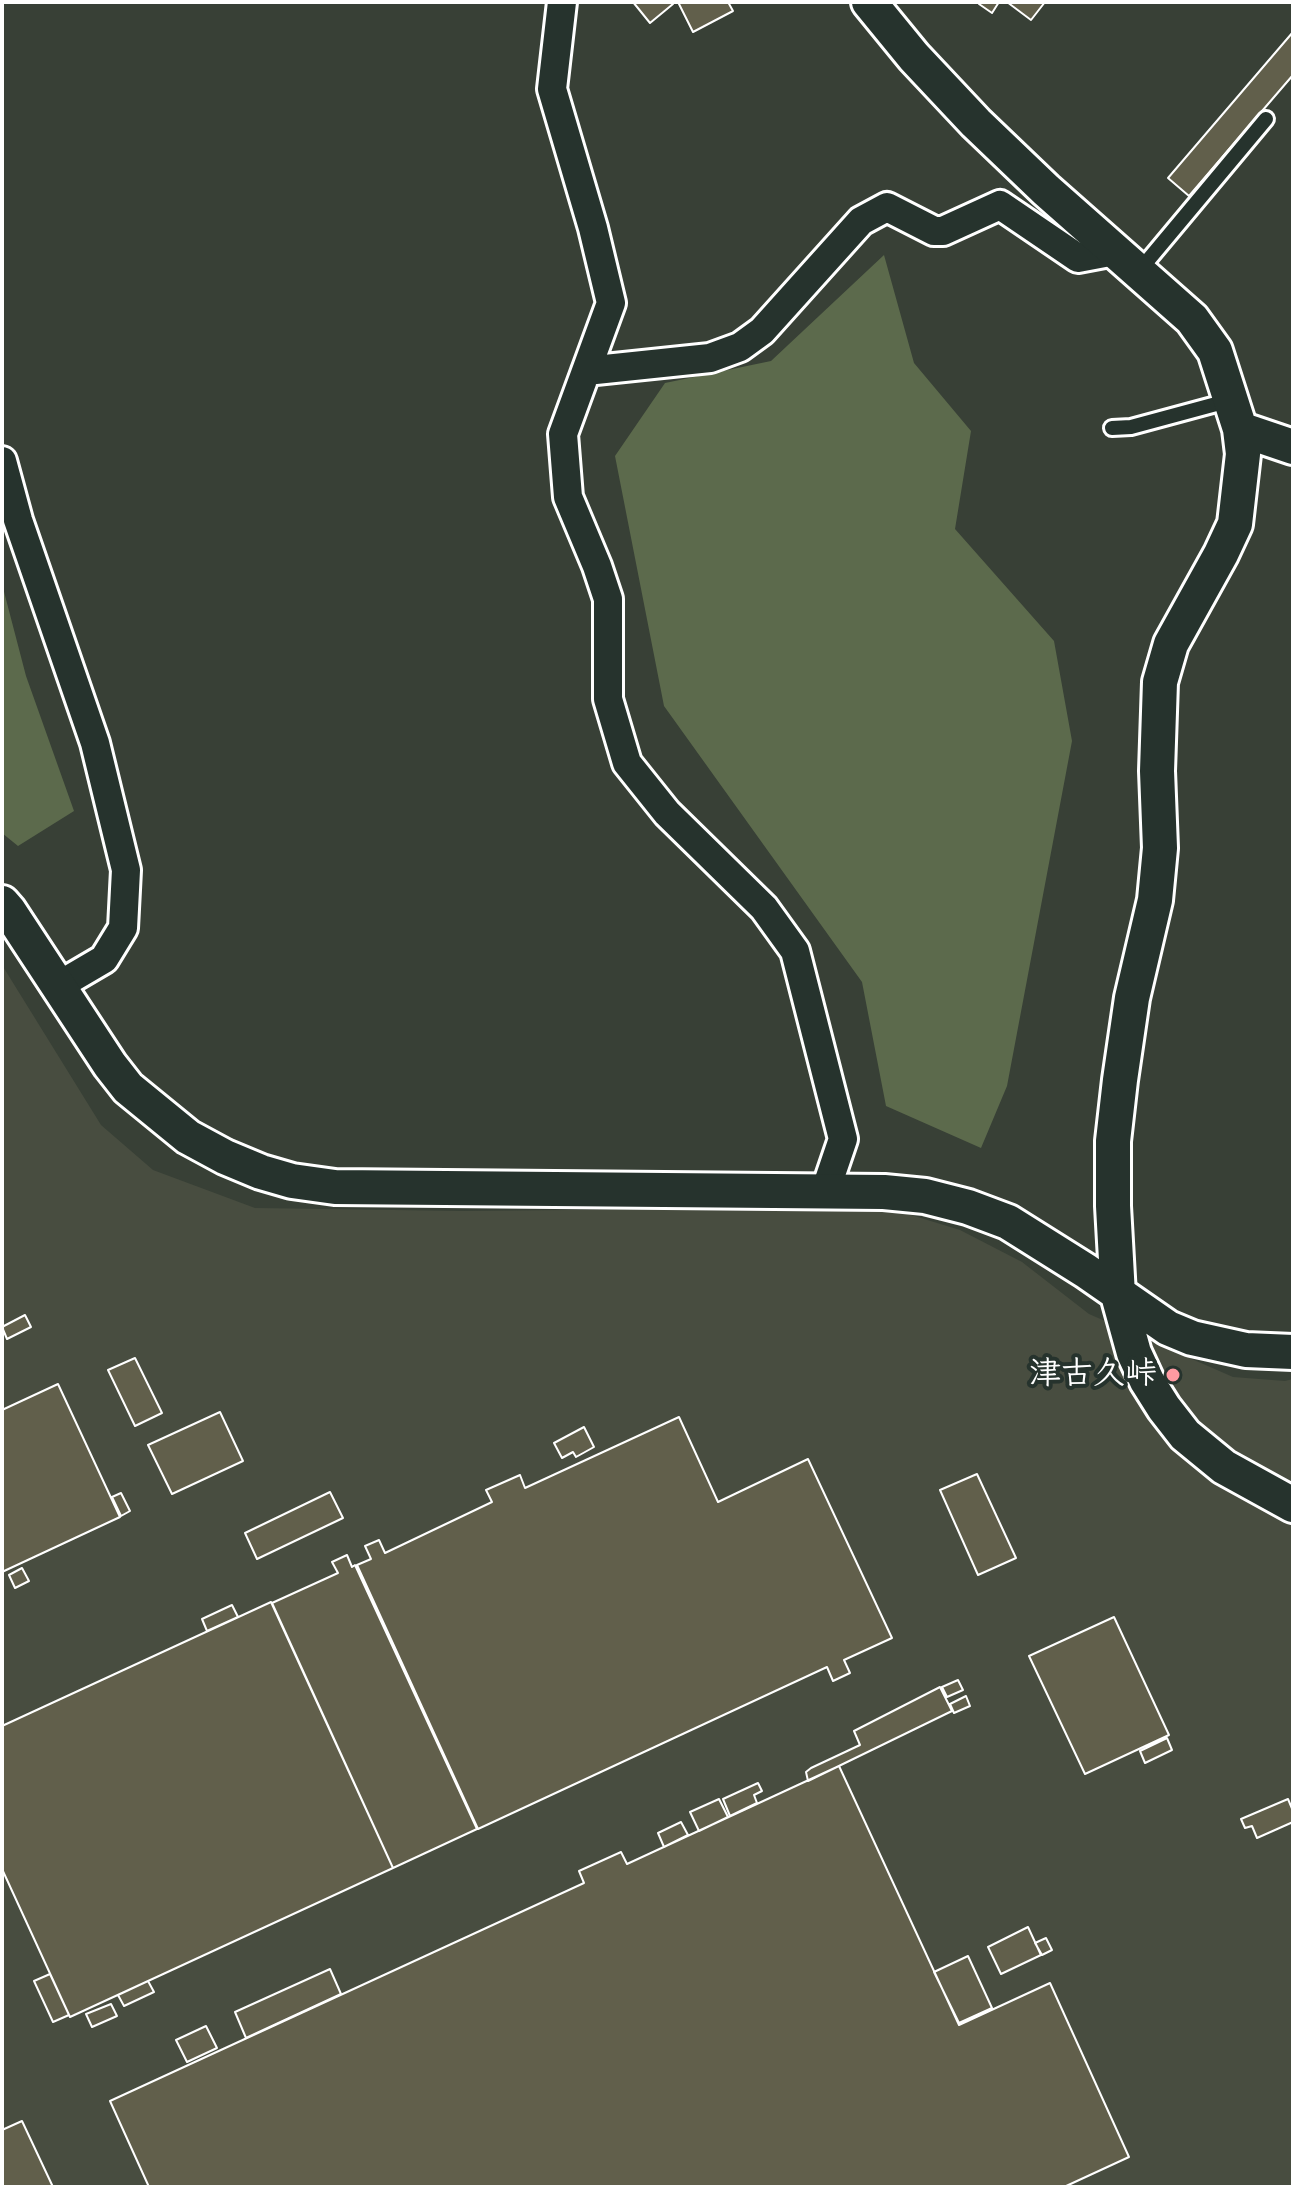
<!DOCTYPE html>
<html>
<head>
<meta charset="utf-8">
<style>
  body { margin:0 }
  #map { position:relative; width:1295px; height:2189px; overflow:hidden; background:#384036; font-family:Caveat,sans-serif }
  canvas { display:block }
  .frame { position:absolute; inset:0; border:4px solid #fff; pointer-events:none }
</style>
</head>
<body>
<div id="map">
<canvas width="1295" height="2189"></canvas>
<div class="frame"></div>
</div>
<script>
const context = document.querySelector('canvas').getContext('2d');
context.lineJoin = 'round';
function paint(path, color) {
  context.fillStyle = color;
  context.fill(path, 'evenodd');
}
function poly(rows) {
  const path = new Path2D();
  for (const r of rows) {
    path.moveTo(r[0], r[1]);
    for (let i = 2; i < r.length; i += 2) path.lineTo(r[i], r[i + 1]);
  }
  return path;
}
function stroke(path, color, width, dash) {
  context.strokeStyle = color;
  context.lineWidth = width;
  context.lineCap = dash ? 'butt' : 'round';
  context.setLineDash(dash || []);
  context.stroke(path);
}
function drawText(font, color, halo, rows, align = 'center') {
  context.font = font + ' Caveat,"Klee One",sans-serif';
  context.lineWidth = 8;
  context.setLineDash([]);
  context.textBaseline = 'middle';
  context.strokeStyle = halo;
  context.fillStyle = color;
  for (const [text, x, y, turn = 0] of rows) {
    context.save();
    context.translate(x, y);
    context.rotate((+turn || 0) * Math.PI / 180);
    context.textAlign = isNaN(turn) ? turn : align;
    if (halo) context.strokeText(text, 0, 0);
    context.fillText(text, 0, 0);
    context.restore();
  }
}
paint(poly([
  [2,965,101,1125,153,1170,255,1208,462,1211,885,1207,960,1230,1022,1262,1089,1314,1233,1377,1285,1381,1293,1379,1293,2187,2,2187]
]), '#484d40');
paint(poly([
  [884,255,914,363,971,431,955,529,1054,641,1072,741,1007,1086,981,1148,886,1106,862,982,664,706,615,456,665,383,771,361],
  [2,584,26,676,74,811,18,846,2,833]
]), '#5c6a4c');
const building = poly([
  [633,2,672,2,673,4,650,23,633,2],
  [678,2,728,2,733,11,693,32,678,2],
  [980,2,999,2,992,13,979,4,980,2],
  [1007,2,1045,2,1031,20,1007,2],
  [1293,32,1293,75,1189,196,1168,178,1293,32],
  [25,1315,31,1327,7,1339,2,1327,25,1315],
  [135,1358,162,1413,135,1426,108,1370,135,1358],
  [58,1384,120,1517,2,1572,2,1410,58,1384],
  [220,1412,243,1461,172,1494,148,1445,220,1412],
  [679,1417,718,1502,808,1459,892,1638,844,1660,850,1673,833,1681,827,1667,478,1829,357,1565,371,1559,365,1546,379,1540,385,1553,492,1502,486,1490,520,1475,525,1488,679,1417],
  [584,1427,594,1447,576,1457,573,1452,562,1458,554,1443,584,1427],
  [977,1474,1016,1558,978,1575,940,1490,977,1474],
  [330,1492,343,1518,257,1559,245,1533,330,1492],
  [121,1493,130,1511,121,1516,112,1497,121,1493],
  [347,1555,352,1567,355,1565,477,1829,393,1868,272,1603,338,1573,332,1562,347,1555],
  [22,1568,29,1581,15,1588,9,1575,22,1568],
  [271,1602,393,1868,70,2017,2,1869,2,1726,271,1602],
  [232,1605,238,1617,207,1631,202,1619,232,1605],
  [1114,1617,1169,1735,1085,1774,1029,1656,1114,1617],
  [958,1680,963,1690,947,1697,942,1687,958,1680],
  [940,1687,952,1711,808,1781,806,1772,811,1768,860,1745,854,1731,940,1687],
  [966,1696,970,1706,954,1713,950,1704,966,1696],
  [1167,1738,1172,1750,1145,1763,1140,1751,1167,1738],
  [839,1766,959,2025,1050,1983,1129,2157,1064,2187,149,2187,110,2101,584,1883,579,1871,621,1852,627,1864,839,1766],
  [758,1783,762,1791,754,1795,757,1803,730,1816,723,1799,758,1783],
  [719,1799,728,1817,699,1831,690,1812,719,1799],
  [1288,1799,1293,1811,1293,1822,1257,1838,1252,1826,1245,1828,1241,1819,1288,1799],
  [681,1822,688,1835,664,1847,658,1833,681,1822],
  [1028,1927,1041,1955,1001,1974,988,1947,1028,1927],
  [1046,1938,1052,1950,1042,1955,1035,1943,1046,1938],
  [968,1956,992,2008,959,2023,934,1972,968,1956],
  [330,1969,341,1994,246,2038,235,2012,330,1969],
  [50,1974,69,2015,53,2022,34,1981,50,1974],
  [148,1981,154,1992,124,2006,118,1995,148,1981],
  [111,2004,117,2016,92,2027,86,2014,111,2004],
  [206,2026,217,2048,187,2062,176,2040,206,2026],
  [22,2121,53,2187,2,2187,2,2130,22,2121]
]);
paint(building, '#615f4b');
stroke(building, '#fff', 2);
const service = poly([
  [1139,271,1266,119],
  [1112,428,1131,427,1231,400]
]);
const minor = poly([
  [562,2,552,89,593,228,611,303,563,434,568,497,597,566,608,599,608,699,627,763,667,813,764,908,795,951,843,1139,825,1192],
  [586,371,710,358,740,347,762,331,861,221,887,207,934,231,943,231,1000,205,1078,258,1115,251],
  [2,461,18,520,95,743,126,870,123,928,104,959,58,986]
]);
const tertiary = poly([
  [869,2,914,57,976,123,1046,190,1192,319,1215,351,1240,429,1243,454,1235,524,1221,554,1171,644,1160,682,1157,771,1160,848,1155,900,1132,998,1120,1080,1113,1141,1113,1206,1118,1295,1134,1353,1147,1381,1164,1408,1185,1435,1224,1467,1293,1505],
  [1240,429,1293,447],
  [2,903,9,911,110,1065,128,1088,188,1137,225,1157,261,1172,292,1181,335,1187,884,1192,925,1196,968,1207,1008,1222,1086,1271,1168,1328,1192,1338,1246,1350,1293,1352]
]);
stroke(service, '#fff', 20);
stroke(minor, '#fff', 34);
stroke(tertiary, '#fff', 40);
stroke(service, '#26332d', 14);
stroke(minor, '#26332d', 28);
stroke(tertiary, '#26332d', 34);
for (const [x, y, r, color] of [
  [1173,1375,8,"#ff9aa2"]
]) {
  const dot = new Path2D();
  dot.arc(x, y, r, 0, 2 * Math.PI);
  context.fillStyle = color;
  context.fill(dot);
  stroke(dot, '#26332d', 3);
}
drawText('bold 32px', '#fff', '#26332d', [
  ["津古久峠",1157,1375]
], 'right');
</script>
</body>
</html>
